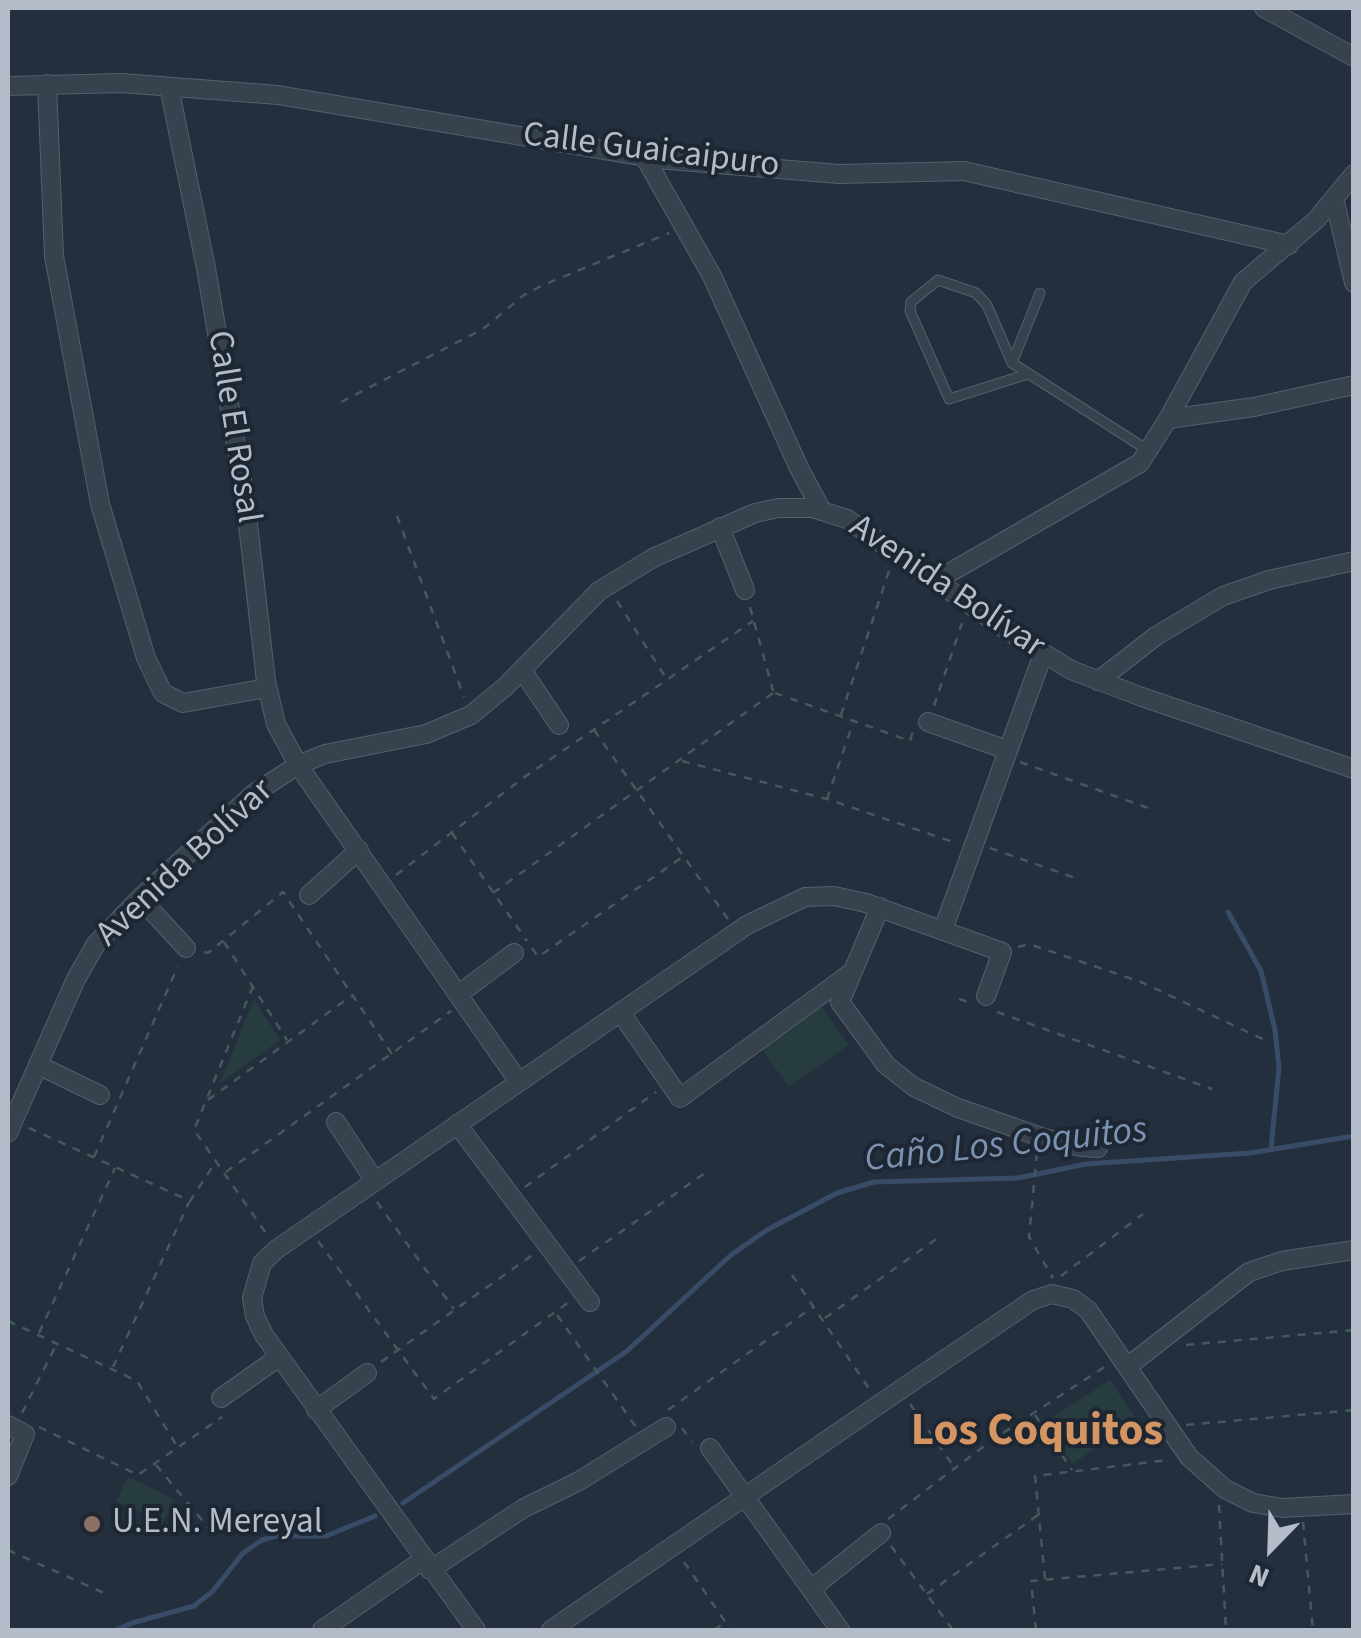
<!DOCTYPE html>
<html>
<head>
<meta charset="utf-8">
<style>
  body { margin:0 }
  #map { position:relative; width:1361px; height:1638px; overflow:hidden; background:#242f3e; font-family:"Source Sans 3",sans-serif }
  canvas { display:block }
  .frame { position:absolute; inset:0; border:10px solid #b4bcc9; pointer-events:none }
  .north { position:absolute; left:1221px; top:1498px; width:100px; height:100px; -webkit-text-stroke:8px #1d2633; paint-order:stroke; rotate:203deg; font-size:28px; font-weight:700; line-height:40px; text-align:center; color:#b4bcc9 }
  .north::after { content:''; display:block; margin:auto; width:35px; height:45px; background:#b4bcc9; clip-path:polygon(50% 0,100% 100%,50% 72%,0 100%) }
</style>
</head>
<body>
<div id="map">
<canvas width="1361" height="1638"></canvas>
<div class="frame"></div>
<div class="north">N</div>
</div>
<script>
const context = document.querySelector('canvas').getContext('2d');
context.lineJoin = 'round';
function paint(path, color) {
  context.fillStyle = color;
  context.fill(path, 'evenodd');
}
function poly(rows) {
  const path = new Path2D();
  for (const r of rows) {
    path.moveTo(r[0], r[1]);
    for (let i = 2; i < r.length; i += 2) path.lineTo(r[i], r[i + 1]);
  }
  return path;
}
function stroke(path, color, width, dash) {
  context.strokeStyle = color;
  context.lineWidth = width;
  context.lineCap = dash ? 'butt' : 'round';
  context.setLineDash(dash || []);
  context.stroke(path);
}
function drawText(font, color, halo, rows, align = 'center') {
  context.font = font + ' "Source Sans 3",sans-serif';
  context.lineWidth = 8;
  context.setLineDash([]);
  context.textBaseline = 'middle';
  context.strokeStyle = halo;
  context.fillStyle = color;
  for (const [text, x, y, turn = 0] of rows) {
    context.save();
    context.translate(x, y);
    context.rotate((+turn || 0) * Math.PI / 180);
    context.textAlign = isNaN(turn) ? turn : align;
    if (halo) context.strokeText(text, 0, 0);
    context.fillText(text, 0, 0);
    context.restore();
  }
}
paint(poly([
  [254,999,280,1040,220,1083],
  [821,1006,849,1045,789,1087,761,1048],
  [1110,1380,1137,1421,1072,1464,1044,1423],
  [128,1477,174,1499,163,1523,116,1501]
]), '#263c3f');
stroke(poly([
  [1228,912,1261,971,1275,1030,1279,1068,1271,1148],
  [403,1503,627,1351,731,1255,767,1230,837,1193,874,1182,1018,1178,1086,1164,1250,1153,1354,1136],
  [116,1630,132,1623,194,1606,213,1591,243,1553,262,1540,277,1536,326,1536,375,1516]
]), '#394c67', 5);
const service = poly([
  [1012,363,1040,293],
  [1028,374,949,399,910,311,911,302,938,280,976,293,987,305,1012,363,1149,451]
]);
const minor = poly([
  [1264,8,1354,57],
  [47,84,54,256,100,504,146,658,163,693,183,703,267,688],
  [8,86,121,83,278,95,657,159,839,174,964,171,1289,245],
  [169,87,206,268,245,498,266,681,276,724,298,765,519,1082],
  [644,156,712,276,799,468,822,511],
  [1334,198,1354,283],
  [1168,419,1254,407,1354,385],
  [720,527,745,590],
  [937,580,1140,463,1168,419,1243,282,1316,220,1354,174],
  [522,670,559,725],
  [1098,681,1156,636,1223,596,1269,580,1354,561],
  [928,722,1007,750],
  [309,895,359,850],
  [140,898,186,948],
  [880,907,840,1002,886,1065,914,1087,958,1108,1044,1138,1081,1147,1098,1148],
  [943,930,1043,654],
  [459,994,514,953],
  [621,1013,680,1098,852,972],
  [38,1065,100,1095],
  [336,1122,375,1181],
  [457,1124,590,1302],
  [8,1133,76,979,96,944,140,898,253,794,298,765,325,754,426,734,471,715,505,687,599,591,653,558,755,513,778,508,812,508,847,519,1005,629,1071,670,1142,697,1354,769],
  [1127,1367,1249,1272,1282,1261,1354,1250],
  [221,1398,279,1357],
  [316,1410,367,1373],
  [8,1425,25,1434,8,1476],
  [710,1448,840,1630],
  [430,1570,524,1508,579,1481,666,1427],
  [811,1589,881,1533],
  [322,1630,423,1560],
  [476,1630,264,1335,255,1316,252,1298,262,1263,277,1249,747,925,805,897,834,896,866,903,1002,952,986,996],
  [551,1630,900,1390,1033,1300,1052,1294,1073,1299,1088,1310,1189,1457,1225,1489,1253,1503,1282,1508,1354,1504]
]);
stroke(service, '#565f6c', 11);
stroke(minor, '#565f6c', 20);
stroke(poly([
  [341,402,483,329,524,295,541,286,669,233],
  [397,516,464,697],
  [617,601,666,678],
  [750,607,773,691],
  [775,693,910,741,913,731],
  [934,706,962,623],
  [841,715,889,571],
  [594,730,728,919],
  [682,761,827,799,956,843],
  [1020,762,1151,809],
  [827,799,853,723],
  [452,833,527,941],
  [990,848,1081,880],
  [396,875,523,778,753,621],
  [493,893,773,693],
  [224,942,287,1040],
  [1018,947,1029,944,1141,982,1267,1041],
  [532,948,538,957,684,856],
  [204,952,208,953,283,892,392,1054],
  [253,986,194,1130,268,1236],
  [959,999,971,1003],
  [997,1012,1212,1089],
  [208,1100,351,996],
  [29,1128,190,1201,215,1163],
  [1037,1153,1029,1237,1053,1278],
  [94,1157,178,966],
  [226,1172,451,1011],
  [525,1187,656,1092],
  [377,1202,454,1309],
  [318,1241,434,1399,569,1302],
  [579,1261,705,1173],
  [792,1275,870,1390],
  [1061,1276,1143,1214],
  [557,1315,636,1427],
  [825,1318,942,1235],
  [8,1321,137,1381,177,1446],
  [39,1333,115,1168],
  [1186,1345,1354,1330],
  [381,1362,534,1254],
  [113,1367,189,1202],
  [910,1404,954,1467],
  [668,1410,813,1307],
  [22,1413,56,1345],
  [1035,1415,1072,1470],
  [1186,1425,1354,1410],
  [39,1427,138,1475,222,1417],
  [682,1428,692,1442],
  [156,1465,216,1537],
  [1219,1505,1226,1630],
  [888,1519,992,1440,1106,1366],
  [1303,1522,1313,1630],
  [891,1546,953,1630],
  [8,1550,104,1593],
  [684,1562,731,1630],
  [1045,1579,1035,1476,1168,1460],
  [927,1594,1038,1515],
  [714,1630,724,1623],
  [1036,1630,1031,1581,1222,1564]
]), '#44595c', 2.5, [8, 8]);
stroke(service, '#38414e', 9);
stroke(minor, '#38414e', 18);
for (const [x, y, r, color] of [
  [92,1524,10,"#8d6e63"]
]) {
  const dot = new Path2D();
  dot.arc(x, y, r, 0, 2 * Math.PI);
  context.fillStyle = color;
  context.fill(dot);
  stroke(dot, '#1d2633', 4);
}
drawText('35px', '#b4bcc9', '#1d2633', [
  ["Calle Guaicaipuro",651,152,7],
  ["Calle El Rosal",232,427,81],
  ["Avenida Bolívar",946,588,34],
  ["Avenida Bolívar",186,864,-43]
]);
drawText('35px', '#b4bcc9', '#1d2633', [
  ["U.E.N. Mereyal",112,1524]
], 'left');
drawText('italic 38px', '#7c92b1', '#1d2633', [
  ["Caño Los Coquitos",1006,1147,-6]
]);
drawText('bold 45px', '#d59563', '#1d2633', [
  ["Los Coquitos",1037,1434]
]);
</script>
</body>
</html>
